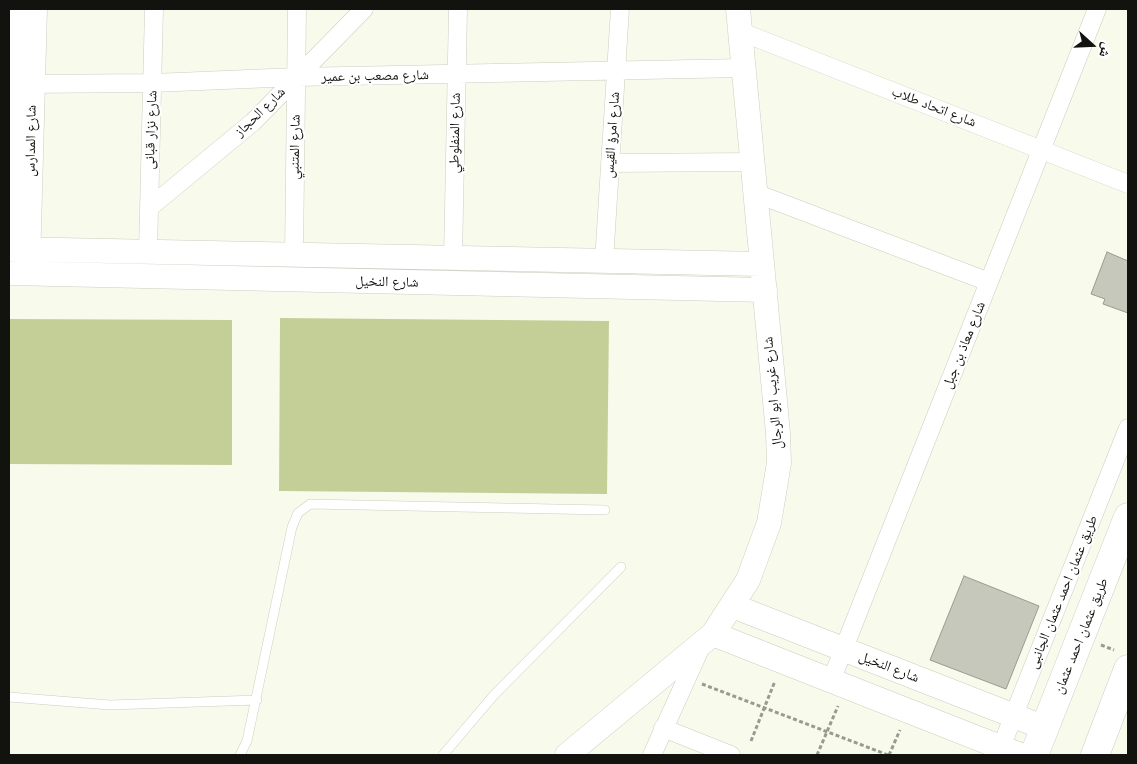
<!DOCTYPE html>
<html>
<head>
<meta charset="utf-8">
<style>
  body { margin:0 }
  #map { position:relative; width:1137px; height:764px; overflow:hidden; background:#f8fbec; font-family:Montserrat,"Noto Naskh Arabic",sans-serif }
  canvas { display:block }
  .frame { position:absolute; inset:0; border:10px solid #12130e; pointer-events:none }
  .north { position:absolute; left:1067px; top:20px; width:50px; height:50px; -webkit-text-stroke:4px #fff; paint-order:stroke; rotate:110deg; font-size:14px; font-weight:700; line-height:20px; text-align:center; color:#12130e }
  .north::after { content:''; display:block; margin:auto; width:18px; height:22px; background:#12130e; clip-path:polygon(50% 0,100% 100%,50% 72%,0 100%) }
</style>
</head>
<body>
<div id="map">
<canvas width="1137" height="764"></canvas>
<div class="frame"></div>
<div class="north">ش</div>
</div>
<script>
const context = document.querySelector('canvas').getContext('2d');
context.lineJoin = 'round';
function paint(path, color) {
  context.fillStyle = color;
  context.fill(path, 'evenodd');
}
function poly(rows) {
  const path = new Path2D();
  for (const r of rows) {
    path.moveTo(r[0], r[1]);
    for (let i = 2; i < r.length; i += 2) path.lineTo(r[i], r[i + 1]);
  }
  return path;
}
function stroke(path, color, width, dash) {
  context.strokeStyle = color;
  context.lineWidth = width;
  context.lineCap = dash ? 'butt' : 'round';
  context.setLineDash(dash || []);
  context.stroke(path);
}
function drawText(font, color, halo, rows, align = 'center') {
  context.font = font + ' Montserrat,"Noto Naskh Arabic",sans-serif';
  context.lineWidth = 4.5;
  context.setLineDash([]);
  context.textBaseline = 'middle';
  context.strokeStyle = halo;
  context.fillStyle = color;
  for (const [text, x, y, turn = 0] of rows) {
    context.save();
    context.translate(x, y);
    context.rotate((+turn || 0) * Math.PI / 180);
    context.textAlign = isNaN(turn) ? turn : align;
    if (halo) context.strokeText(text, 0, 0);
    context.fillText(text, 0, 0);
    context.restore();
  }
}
paint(poly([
  [280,318,609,321,607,494,279,491],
  [9,319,232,320,232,465,9,464]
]), '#c4cf97');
const building = poly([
  [1107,252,1128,261,1128,313,1103,304,1105,299,1091,294,1107,252],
  [964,576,1039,606,1006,689,930,660,964,576]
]);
paint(building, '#c5c8ba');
stroke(building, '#989b8e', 1);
const lane = poly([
  [9,697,110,705,257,700],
  [240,755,247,741,292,527,298,513,310,504,605,510],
  [443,755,494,695,621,567]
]);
const street = poly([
  [739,31,1128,184],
  [20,84,153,83,296,77,742,68],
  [610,163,752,162],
  [755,193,989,282],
  [149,208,253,122,364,9],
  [148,251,154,9],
  [294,254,297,9],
  [453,258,458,9],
  [604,261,620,9],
  [831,681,1097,9],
  [663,728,731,755],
  [652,755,700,649],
  [998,755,1128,428]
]);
const secondary = poly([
  [9,240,14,9],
  [9,249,762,264],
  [28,265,35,9],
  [9,273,765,290],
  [733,606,1045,728],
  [713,634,1020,755],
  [567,755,713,634,748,580,769,523,779,463,778,433,738,9]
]);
const primary = poly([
  [1034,755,1128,517],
  [1095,755,1128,669]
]);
stroke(lane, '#cacebf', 10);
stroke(street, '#cacebf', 19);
stroke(secondary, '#cacebf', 25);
stroke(primary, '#cacebf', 29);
stroke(poly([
  [1101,645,1114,650],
  [702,684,888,755],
  [751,741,775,681],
  [817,755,838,706],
  [889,755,900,730]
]), '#999b90', 3, [4, 2.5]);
stroke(lane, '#fff', 9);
stroke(street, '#fff', 18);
stroke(secondary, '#fff', 24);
stroke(primary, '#fff', 28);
drawText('14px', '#12130e', '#fff', [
  ["شارع مصعب بن عمير",375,76,-1],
  ["شارع اتحاد طلاب",934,107,21],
  ["شارع الحجاز",260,112,-44],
  ["شارع نزار قبانى",151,130,-88],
  ["شارع المنفلوطي",455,133,-89],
  ["شارع امرؤ القيس",612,135,-86],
  ["شارع المدارس",31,141,-89],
  ["شارع المتنبي",295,147,-89],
  ["شارع النخيل",387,282,1],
  ["شارع معاذ بن جبل",964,345,-68],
  ["شارع غريب ابو الرجال",773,393,-95],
  ["طريق عثمان احمد عثمان الجانبى",1063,592,-68],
  ["طريق عثمان احمد عثمان",1081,636,-68],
  ["شارع النخيل",889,667,21]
]);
</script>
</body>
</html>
